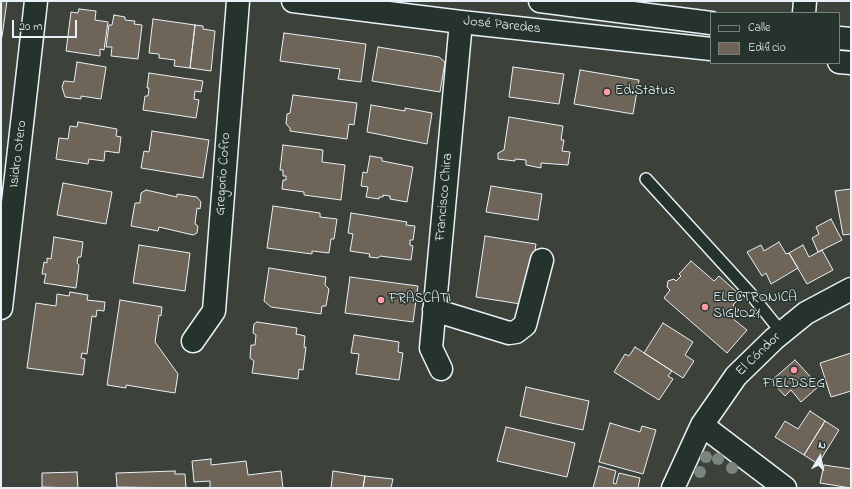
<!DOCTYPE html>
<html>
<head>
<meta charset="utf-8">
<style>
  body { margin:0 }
  #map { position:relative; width:852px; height:489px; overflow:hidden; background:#3c423a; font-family:"Indie Flower",sans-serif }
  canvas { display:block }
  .frame { position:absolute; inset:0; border:2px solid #e8f1f8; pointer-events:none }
  .legend { position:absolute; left:710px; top:12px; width:130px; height:52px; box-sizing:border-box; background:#26332d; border:1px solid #747f7e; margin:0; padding:5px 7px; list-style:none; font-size:12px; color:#e8f1f8 }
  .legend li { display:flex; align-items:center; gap:8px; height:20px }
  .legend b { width:20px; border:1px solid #747f7e }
  .north { position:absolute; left:800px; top:437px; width:40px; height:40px; -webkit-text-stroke:3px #26332d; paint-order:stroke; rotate:10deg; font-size:11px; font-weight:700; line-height:16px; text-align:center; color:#e8f1f8 }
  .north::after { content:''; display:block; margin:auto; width:14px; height:18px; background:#e8f1f8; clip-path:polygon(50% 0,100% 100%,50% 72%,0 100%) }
  .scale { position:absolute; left:12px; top:20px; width:65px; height:18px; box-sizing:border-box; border:2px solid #e8f1f8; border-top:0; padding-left:5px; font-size:12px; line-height:14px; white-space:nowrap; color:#e8f1f8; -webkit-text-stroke:3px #26332d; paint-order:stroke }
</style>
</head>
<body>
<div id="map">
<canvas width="852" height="489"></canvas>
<div class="frame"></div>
<ul class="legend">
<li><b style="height:5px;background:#26332d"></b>Calle</li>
<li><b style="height:11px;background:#6e6458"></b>Edificio</li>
</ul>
<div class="north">N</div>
<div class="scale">20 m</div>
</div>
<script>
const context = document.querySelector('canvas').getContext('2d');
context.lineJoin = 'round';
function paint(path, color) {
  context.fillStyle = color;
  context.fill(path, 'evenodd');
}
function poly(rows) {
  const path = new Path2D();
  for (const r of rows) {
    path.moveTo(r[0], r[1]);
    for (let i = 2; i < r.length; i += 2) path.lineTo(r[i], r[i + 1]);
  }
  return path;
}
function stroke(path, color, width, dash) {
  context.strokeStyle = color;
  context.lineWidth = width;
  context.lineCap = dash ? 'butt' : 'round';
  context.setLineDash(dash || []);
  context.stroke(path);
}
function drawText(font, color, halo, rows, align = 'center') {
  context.font = font + ' "Indie Flower",sans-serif';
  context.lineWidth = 3;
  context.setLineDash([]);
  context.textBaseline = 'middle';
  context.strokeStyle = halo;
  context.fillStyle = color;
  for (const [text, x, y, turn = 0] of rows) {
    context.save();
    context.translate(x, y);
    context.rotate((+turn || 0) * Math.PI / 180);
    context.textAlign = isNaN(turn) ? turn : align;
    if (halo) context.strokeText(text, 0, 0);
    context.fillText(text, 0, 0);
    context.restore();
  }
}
const building = poly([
  [1,1,7,1,2,37,1,37,1,1],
  [79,9,96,11,95,20,108,22,104,50,100,49,100,56,66,51,71,12,78,13,79,9],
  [114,15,125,17,125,20,135,21,134,24,142,25,138,59,111,56,112,47,106,47,109,25,112,25,114,15],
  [153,19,195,25,190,68,174,66,175,60,159,58,159,54,149,53,153,19],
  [195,25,203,26,203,29,215,31,211,71,190,68,195,25],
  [284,33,366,44,361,82,338,79,340,69,280,61,284,33],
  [378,47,439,57,445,62,440,92,372,81,378,47],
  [77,62,106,67,101,99,81,96,81,99,65,97,62,87,64,81,74,82,77,62],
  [513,67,564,74,559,104,509,97,513,67],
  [580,70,639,80,633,114,574,104,580,70],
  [149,73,203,81,201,92,195,91,194,99,199,100,196,118,143,110,145,96,148,96,149,88,147,88,149,73],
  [293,95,357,103,354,125,349,124,347,139,290,131,290,128,286,124,287,114,290,113,293,95],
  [371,105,405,111,405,108,432,113,427,144,367,132,371,105],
  [509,117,563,126,561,140,564,140,562,151,570,152,568,165,541,163,541,168,526,165,526,160,515,159,515,161,498,159,498,153,504,150,509,117],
  [78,122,117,129,116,136,121,137,119,153,105,151,104,161,89,159,88,164,56,159,59,138,68,139,70,126,77,127,78,122],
  [152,131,209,140,203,178,141,168,144,151,149,152,152,131],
  [283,145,323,150,322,162,345,165,341,200,304,195,304,192,282,189,283,180,286,180,286,176,283,176,283,170,280,170,283,145],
  [370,156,382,158,382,161,413,167,407,202,390,199,390,196,383,195,383,197,379,197,379,199,366,197,368,187,361,186,363,172,367,173,370,156],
  [63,183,112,192,106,224,57,215,63,183],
  [491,186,542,194,538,220,486,212,491,186],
  [851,189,851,234,843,235,835,191,851,189],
  [146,190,177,197,177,194,197,197,201,202,200,209,197,208,195,224,198,226,197,233,193,235,159,227,158,231,131,226,135,203,140,203,141,193,146,190],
  [273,206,320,213,320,217,337,219,334,239,331,239,329,253,312,251,312,254,267,248,273,206],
  [351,213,407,222,406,225,415,226,413,240,410,240,410,245,413,246,411,260,380,256,378,258,369,257,370,254,350,251,353,234,348,233,351,213],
  [831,219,842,240,818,252,812,238,819,234,816,227,831,219],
  [485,236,536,244,534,257,532,256,527,305,476,297,485,236],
  [54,237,83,242,81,257,78,257,77,263,79,265,76,288,44,283,46,274,42,274,44,262,47,263,47,258,51,259,54,237],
  [779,242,786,254,789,253,798,268,771,284,766,273,762,276,747,252,761,245,764,251,779,242],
  [139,245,190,253,185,291,133,283,139,245],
  [803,245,809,257,822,250,833,270,807,284,789,253,803,245],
  [691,261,714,281,719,276,741,296,733,305,739,310,732,318,747,330,727,353,664,298,670,290,667,287,668,281,674,279,676,281,681,276,679,274,691,261],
  [269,268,326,277,325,285,329,289,326,306,322,306,321,314,271,307,264,301,269,268],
  [350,277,418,286,413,322,345,313,350,277],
  [70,292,88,295,87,300,105,302,104,311,97,310,96,317,92,316,87,354,82,353,81,358,85,359,83,375,27,368,36,303,56,306,57,294,69,296,70,292],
  [120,300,162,307,161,316,159,315,155,342,178,374,175,393,126,385,126,388,107,385,120,300],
  [257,322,297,328,296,334,305,336,304,347,306,347,303,370,299,369,298,379,252,373,254,361,250,358,251,345,255,345,256,335,253,333,254,324,257,322],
  [663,323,693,342,685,355,694,361,683,378,644,353,663,323],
  [354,335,399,342,398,352,403,353,399,380,356,374,359,354,351,353,354,335],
  [635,347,672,371,668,376,673,379,659,400,614,372,625,354,629,356,635,347],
  [851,353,851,391,831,397,820,363,851,353],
  [795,360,819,386,801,402,791,390,785,396,771,381,795,360],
  [526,387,589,401,583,430,520,416,526,387],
  [810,411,825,421,804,455,775,437,785,421,798,429,810,411],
  [825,421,839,430,818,464,804,455,825,421],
  [610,423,640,432,642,426,656,430,643,474,599,462,610,423],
  [506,427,575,443,567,477,497,461,506,427],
  [211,459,211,465,246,461,248,475,281,471,283,488,210,488,210,481,194,482,192,461,211,459],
  [824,465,851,469,851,488,820,483,824,465],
  [599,466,616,471,613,483,616,484,619,473,640,478,638,488,593,488,599,466],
  [175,471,175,474,185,474,186,488,117,487,116,473,175,471],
  [333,471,365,476,363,488,331,488,333,471],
  [77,472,78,488,42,487,42,473,77,472],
  [365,476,393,479,391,488,363,488,365,476]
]);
paint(building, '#6e6458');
stroke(building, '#e8f1f8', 1);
const lane = poly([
  [646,179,750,293,782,333]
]);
const street = poly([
  [293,1,461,22,711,49],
  [540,1,711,23],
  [804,13,805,1],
  [839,38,851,39],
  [839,62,851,63],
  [1,308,36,1],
  [434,310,509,333,516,332,525,325,542,260],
  [193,341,214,311,238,1],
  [441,369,431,348,461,22],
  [702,425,785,488],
  [673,488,702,425,736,376,774,339,806,313,851,289]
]);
stroke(lane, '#e8f1f8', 14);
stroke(street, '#e8f1f8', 25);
stroke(lane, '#26332d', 11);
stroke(street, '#26332d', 22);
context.fillStyle = '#7b857e';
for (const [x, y] of [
  [706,457],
  [718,459],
  [732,468],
  [700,472]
]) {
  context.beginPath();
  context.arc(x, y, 6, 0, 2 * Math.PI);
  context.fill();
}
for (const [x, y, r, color] of [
  [607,92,4,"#ff9aa2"],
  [381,300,4,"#ff9aa2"],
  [705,307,4,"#ff9aa2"],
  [794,370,4,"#ff9aa2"]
]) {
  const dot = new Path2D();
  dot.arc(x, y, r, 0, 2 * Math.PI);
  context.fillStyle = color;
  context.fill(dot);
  stroke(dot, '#26332d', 1.5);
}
drawText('14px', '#e8f1f8', '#26332d', [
  ["José Paredes",502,26,6],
  ["Isidro Otero",19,154,-83],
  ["Gregorio Cofro",224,174,-86],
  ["Francisco Chira",445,197,-85],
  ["El Cóndor",759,355,-44]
]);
drawText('14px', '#e8f1f8', '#26332d', [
  ["Ed.Status",615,92],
  ["ELECTRONICA",713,299],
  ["SIGLO21",713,315],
  ["FRASCATI",389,300],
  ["FIELDSEG",794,385,"center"]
], 'left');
</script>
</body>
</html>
